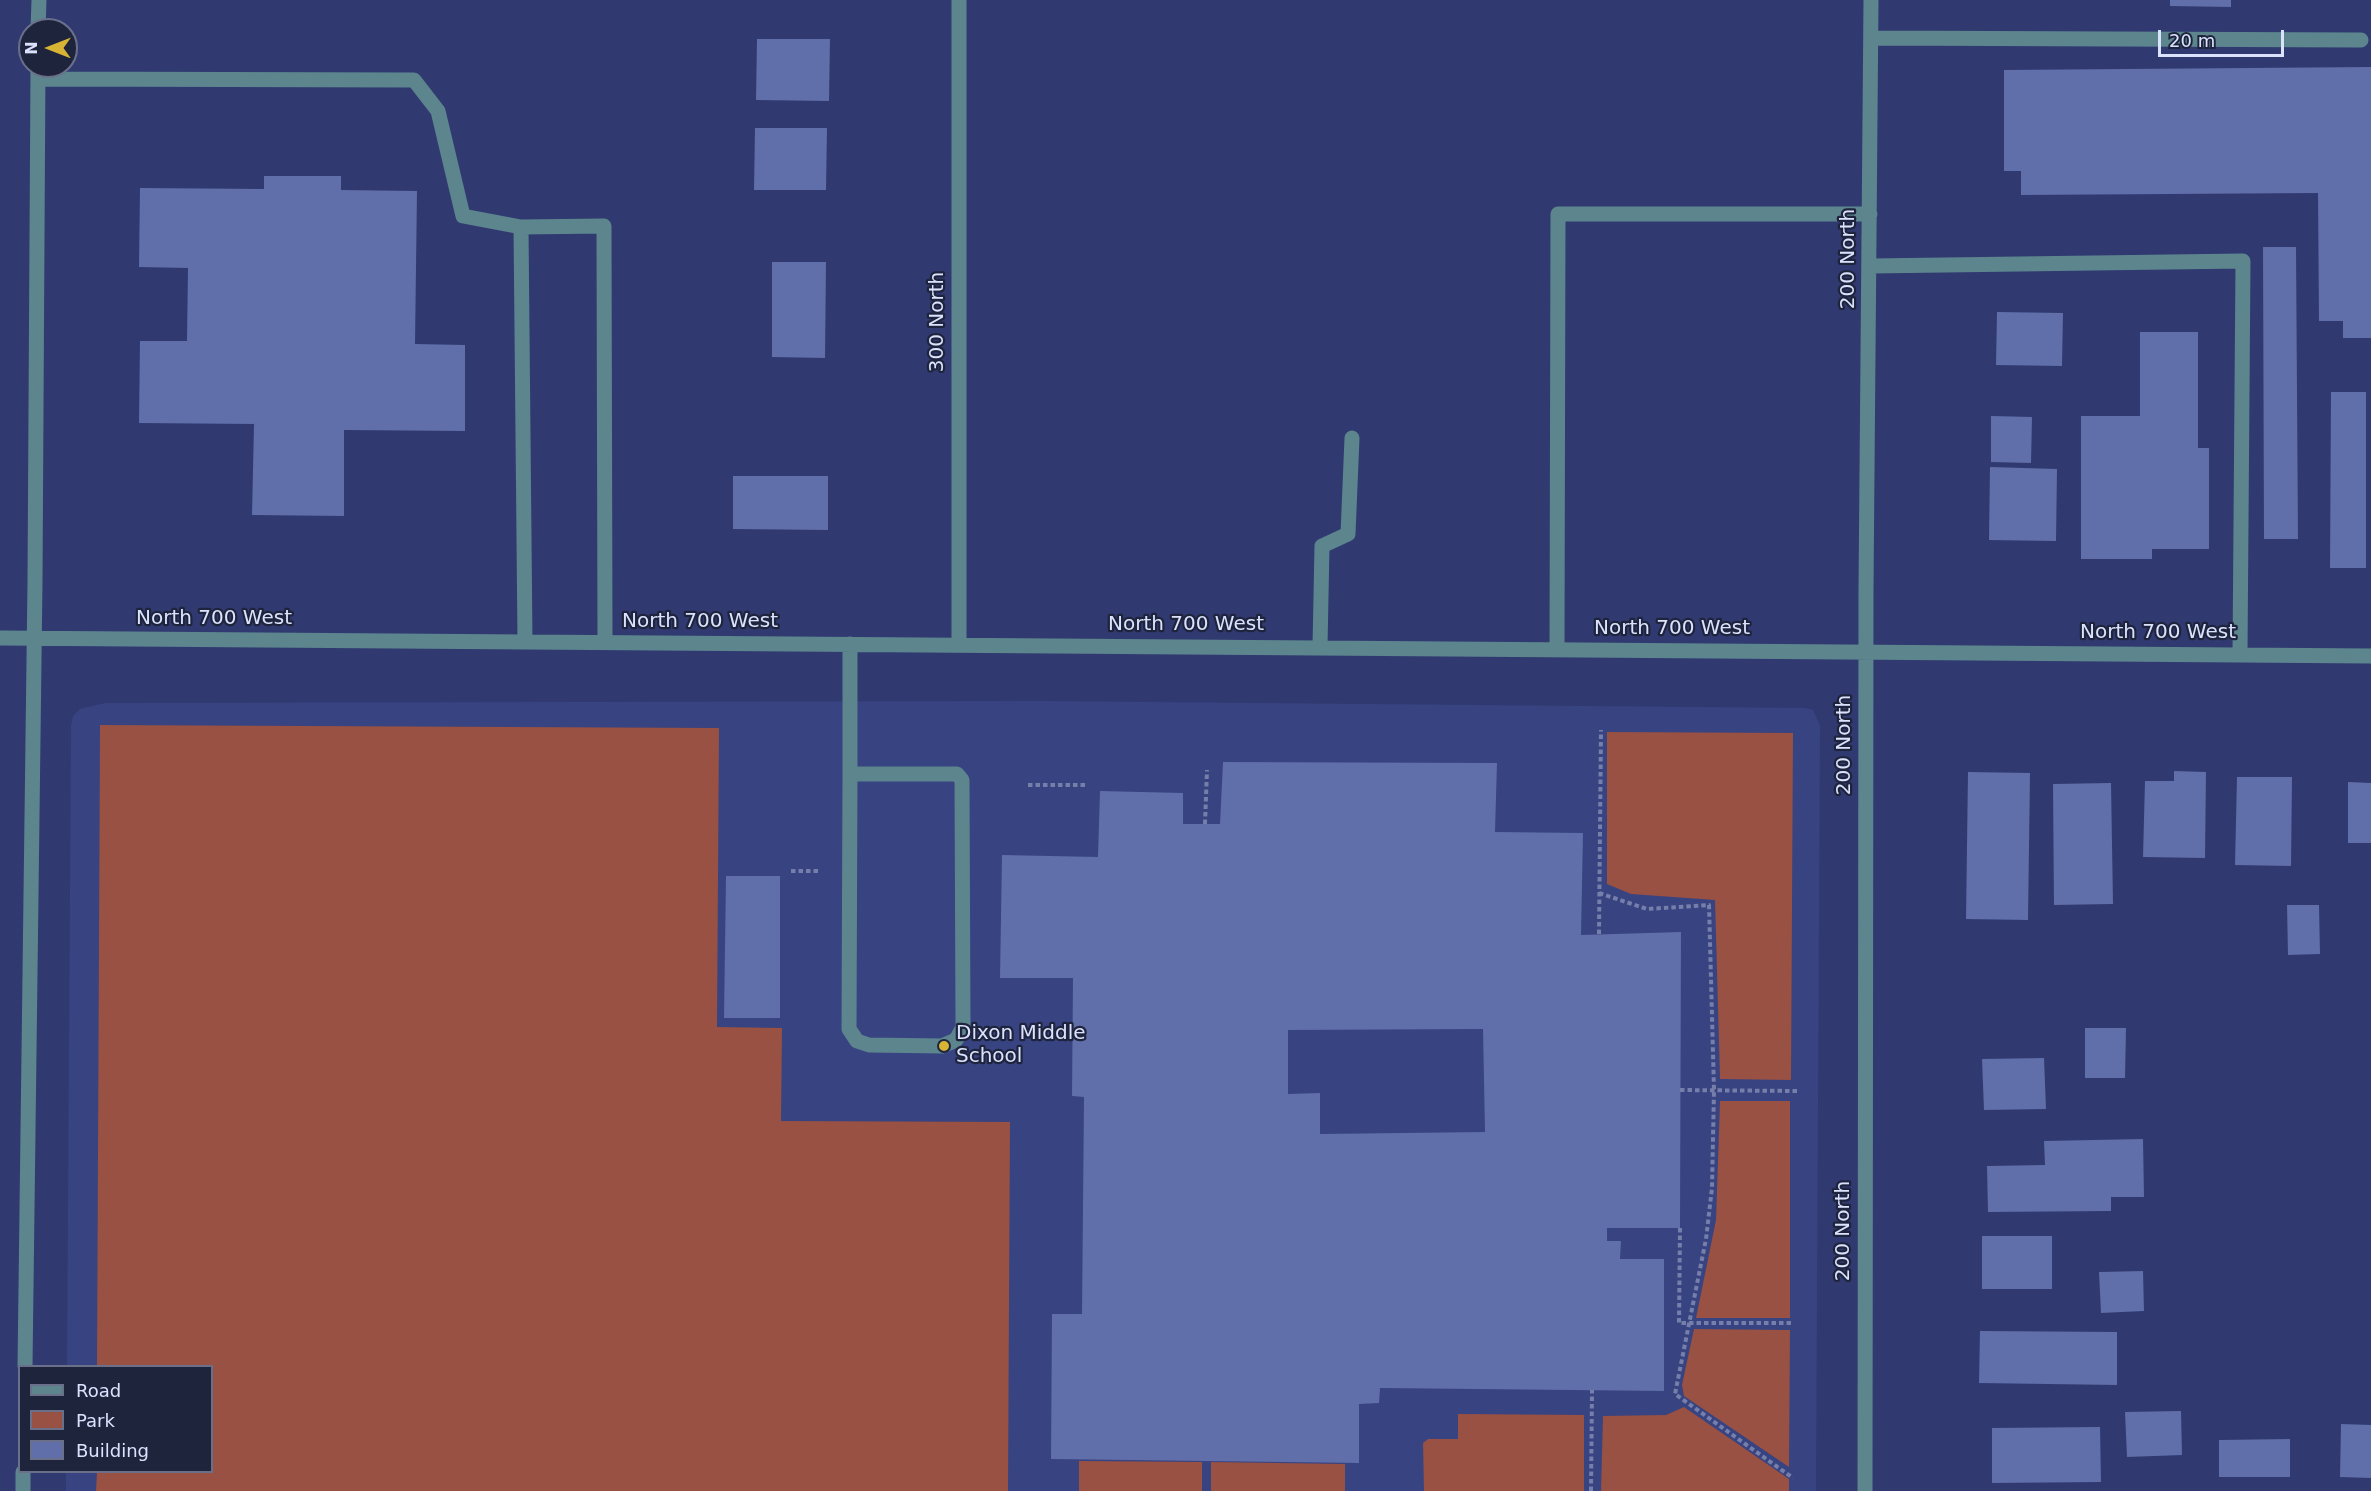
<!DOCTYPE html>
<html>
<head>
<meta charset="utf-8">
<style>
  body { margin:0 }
  #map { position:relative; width:2371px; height:1491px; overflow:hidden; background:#303a70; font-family:"DejaVu Sans",sans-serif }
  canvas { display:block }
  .legend { position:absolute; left:18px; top:1365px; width:195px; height:108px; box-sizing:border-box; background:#1f243d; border:2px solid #6a708a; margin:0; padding:8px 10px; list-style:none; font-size:18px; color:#dbe2fd }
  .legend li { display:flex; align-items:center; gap:12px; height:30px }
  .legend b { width:30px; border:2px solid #6a708a }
  .north { position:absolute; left:18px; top:18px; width:60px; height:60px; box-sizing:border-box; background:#1f243d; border:2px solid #6a708a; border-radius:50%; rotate:270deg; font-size:16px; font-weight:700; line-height:24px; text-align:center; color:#dbe2fd }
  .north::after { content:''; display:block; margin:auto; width:21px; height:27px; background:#d7b434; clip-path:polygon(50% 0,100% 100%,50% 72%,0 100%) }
  .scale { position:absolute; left:2158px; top:30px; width:126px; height:27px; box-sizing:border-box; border:3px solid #dbe2fd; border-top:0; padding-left:8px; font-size:18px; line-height:21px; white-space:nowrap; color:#dbe2fd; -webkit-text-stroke:4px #1f243d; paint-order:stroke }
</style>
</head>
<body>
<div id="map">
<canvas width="2371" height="1491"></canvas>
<ul class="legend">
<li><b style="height:8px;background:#5d858e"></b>Road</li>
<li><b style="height:16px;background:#985142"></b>Park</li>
<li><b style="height:16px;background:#606ea9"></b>Building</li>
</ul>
<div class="north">N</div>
<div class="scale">20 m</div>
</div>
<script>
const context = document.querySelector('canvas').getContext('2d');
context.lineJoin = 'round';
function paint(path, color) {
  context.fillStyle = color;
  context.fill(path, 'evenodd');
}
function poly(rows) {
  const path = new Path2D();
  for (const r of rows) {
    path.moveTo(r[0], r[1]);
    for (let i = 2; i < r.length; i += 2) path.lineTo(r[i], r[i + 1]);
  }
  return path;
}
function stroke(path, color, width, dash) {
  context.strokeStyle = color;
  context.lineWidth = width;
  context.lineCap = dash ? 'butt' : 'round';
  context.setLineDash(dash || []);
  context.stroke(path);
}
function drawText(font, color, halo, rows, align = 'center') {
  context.font = font + ' "DejaVu Sans",sans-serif';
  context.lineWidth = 4.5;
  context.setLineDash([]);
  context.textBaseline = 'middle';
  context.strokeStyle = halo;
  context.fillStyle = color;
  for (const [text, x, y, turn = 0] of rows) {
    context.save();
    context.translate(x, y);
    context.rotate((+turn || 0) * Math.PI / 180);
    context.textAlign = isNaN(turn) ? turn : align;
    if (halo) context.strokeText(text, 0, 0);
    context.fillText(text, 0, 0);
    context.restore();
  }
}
paint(poly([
  [1038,701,1805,708,1813,710,1820,726,1816,1491,66,1491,66,1472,212,1472,212,1366,67,1366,71,725,73,716,80,709,105,703]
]), '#384381');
paint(poly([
  [100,725,719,728,717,1027,782,1028,781,1121,1010,1122,1008,1491,96,1491,97,1472,212,1472,212,1366,97,1366],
  [1607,732,1793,733,1791,1080,1720,1079,1715,900,1631,894,1607,884],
  [1720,1101,1790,1101,1790,1318,1696,1318,1716,1220],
  [1694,1329,1790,1330,1789,1467,1684,1396,1682,1385],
  [1684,1407,1789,1479,1789,1491,1601,1491,1603,1416,1666,1415],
  [1458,1414,1584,1415,1584,1491,1424,1491,1423,1443,1428,1439,1458,1439],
  [1079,1461,1202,1462,1202,1491,1079,1491],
  [1211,1462,1345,1464,1345,1491,1211,1491]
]), '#985142');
paint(poly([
  [2170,0,2231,0,2231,7,2170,6],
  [757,39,830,39,829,101,756,100],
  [2371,67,2371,338,2343,338,2343,321,2319,321,2318,193,2021,195,2021,171,2004,171,2004,70],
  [755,128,827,128,826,190,754,190],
  [264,176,341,176,341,190,417,191,415,344,465,345,465,431,344,430,344,516,252,515,254,424,139,423,140,341,187,341,188,268,139,267,140,188,264,189],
  [2263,247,2296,247,2298,539,2264,539],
  [772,262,826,262,825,358,772,357],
  [1997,312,2063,313,2062,366,1996,365],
  [2140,332,2198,332,2198,448,2209,448,2209,549,2152,549,2152,559,2081,559,2081,416,2140,416],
  [2331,392,2366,392,2366,568,2330,568],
  [1991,416,2032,417,2031,463,1991,462],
  [1990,467,2057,469,2056,541,1989,540],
  [733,476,828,476,828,530,733,529],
  [1223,762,1497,763,1495,832,1583,833,1581,935,1681,932,1680,1228,1607,1228,1607,1241,1621,1241,1620,1259,1664,1259,1664,1391,1380,1388,1379,1403,1359,1404,1359,1463,1051,1459,1052,1314,1082,1314,1084,1097,1072,1096,1073,978,1000,978,1002,855,1098,857,1100,791,1183,793,1183,824,1220,824],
  [1483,1029,1485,1132,1320,1134,1320,1093,1288,1094,1288,1030],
  [2174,771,2206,772,2205,858,2143,857,2145,781,2174,781],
  [1968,772,2030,773,2028,920,1966,919],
  [2237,777,2292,777,2291,866,2235,865],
  [2348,782,2371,783,2371,843,2348,843],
  [2111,783,2113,904,2054,905,2053,784],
  [726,876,780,876,780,1018,724,1018],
  [2287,905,2319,905,2320,954,2288,955],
  [2085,1028,2126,1028,2125,1078,2085,1078],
  [2044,1058,2046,1109,1984,1110,1982,1059],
  [2143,1139,2144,1197,2111,1197,2111,1211,1988,1212,1987,1166,2045,1165,2044,1141],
  [1982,1236,2052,1236,2052,1289,1982,1289],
  [2143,1271,2144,1311,2101,1313,2099,1272],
  [1980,1331,2117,1332,2117,1385,1979,1383],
  [2181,1411,2182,1455,2127,1457,2125,1412],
  [2341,1424,2371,1425,2371,1478,2340,1477],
  [2100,1427,2101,1482,1992,1483,1992,1428],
  [2290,1439,2290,1477,2219,1477,2219,1440]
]), '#606ea9');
stroke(poly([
  [1028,785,1088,785],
  [1205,824,1207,770],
  [791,871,821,871],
  [1599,893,1647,909,1709,905,1714,1090,1712,1188,1706,1239,1675,1394,1793,1478],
  [1599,934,1601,730],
  [1680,1090,1797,1091],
  [1680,1228,1679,1323,1794,1323],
  [1591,1491,1592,1390]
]), '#767faa', 4, [4.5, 3]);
stroke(poly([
  [959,0,959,645],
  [38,30,39,0],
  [1871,38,2361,40],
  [38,79,414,80,438,111,463,216,521,227],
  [1870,266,2243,261,2240,654],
  [0,638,2371,656],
  [525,642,521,227,604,226,605,642],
  [1320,647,1322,546,1348,534,1352,438],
  [1557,649,1558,214,1870,214],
  [850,774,957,774,962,780,963,1027,956,1040,942,1046,869,1045,857,1041,849,1029,850,774,850,644],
  [25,1366,35,581,38,66],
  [23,1491,23,1472],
  [1865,1491,1866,590,1871,0]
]), '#5d858e', 15);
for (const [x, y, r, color] of [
  [944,1046,6,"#d7b434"]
]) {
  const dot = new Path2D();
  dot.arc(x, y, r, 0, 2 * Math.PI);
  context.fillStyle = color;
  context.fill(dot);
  stroke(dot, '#1f243d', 2);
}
drawText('20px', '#dbe2fd', '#1f243d', [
  ["200 North",1849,259,-90],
  ["300 North",938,322,-90],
  ["North 700 West",214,619],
  ["North 700 West",700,622],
  ["North 700 West",1186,625],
  ["North 700 West",1672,629],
  ["North 700 West",2158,633],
  ["200 North",1845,745,-90],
  ["200 North",1844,1231,-90]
]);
drawText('20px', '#dbe2fd', '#1f243d', [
  ["Dixon Middle",956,1034],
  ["School",956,1057]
], 'left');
</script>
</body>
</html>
